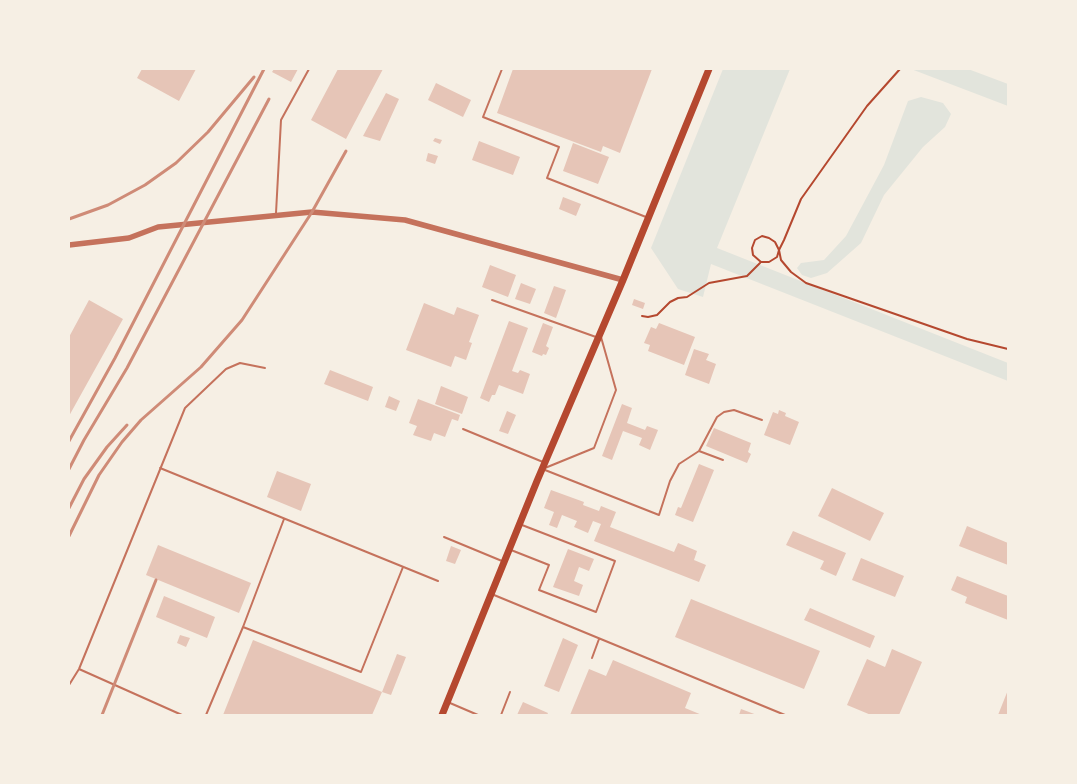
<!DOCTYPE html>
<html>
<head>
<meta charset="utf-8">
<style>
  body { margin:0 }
  #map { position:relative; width:1077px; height:784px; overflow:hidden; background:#f6efe4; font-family:"IBM Plex Serif",serif }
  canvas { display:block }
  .frame { position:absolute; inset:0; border:70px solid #f6efe4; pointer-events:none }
</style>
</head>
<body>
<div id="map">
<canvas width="1077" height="784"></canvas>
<div class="frame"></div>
</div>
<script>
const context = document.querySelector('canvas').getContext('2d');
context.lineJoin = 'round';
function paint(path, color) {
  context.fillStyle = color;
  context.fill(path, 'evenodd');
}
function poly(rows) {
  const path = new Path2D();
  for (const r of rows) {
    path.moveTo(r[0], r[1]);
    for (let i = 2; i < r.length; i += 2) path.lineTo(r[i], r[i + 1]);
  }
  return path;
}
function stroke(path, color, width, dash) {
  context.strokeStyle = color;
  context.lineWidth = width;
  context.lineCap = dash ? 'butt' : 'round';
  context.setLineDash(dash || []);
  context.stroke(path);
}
paint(poly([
  [723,69,790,69,717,248,1008,363,1008,381,711,264,703,297,678,289,651,248],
  [911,69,968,69,1008,84,1008,106],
  [921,97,943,103,951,114,945,127,923,147,884,195,861,243,827,273,811,278,802,275,797,268,801,263,824,260,846,236,884,165,908,101]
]), '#e2e4dc');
paint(poly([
  [142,69,196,69,179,101,137,78],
  [274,69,298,69,291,82,272,72],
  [338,69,383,69,346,139,311,120],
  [513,69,652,69,620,153,603,146,601,152,497,113],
  [436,83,471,100,463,117,428,100],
  [386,93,399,99,380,141,363,136],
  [435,138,442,140,440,144,433,141],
  [479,141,520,157,513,175,472,160],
  [573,143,609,157,598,184,563,171],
  [428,153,438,156,435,164,426,161],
  [563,197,581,204,576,216,559,209],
  [490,265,516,275,508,297,482,287],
  [521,283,536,289,530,304,515,299],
  [554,286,566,290,556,318,544,313],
  [634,299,645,303,643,309,632,305],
  [89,300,123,319,69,416,69,337],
  [424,303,454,315,457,307,479,315,469,342,472,343,466,360,455,356,451,367,406,350],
  [509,321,528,328,512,371,518,373,520,370,530,374,523,394,499,385,495,395,492,395,489,402,480,398],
  [543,323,553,327,546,346,549,348,546,355,543,354,542,356,532,352],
  [659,323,695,337,684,365,648,351,650,345,644,343,651,327,656,329],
  [694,349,709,354,706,360,716,364,709,384,685,375],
  [330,370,373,387,368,401,324,384],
  [441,386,468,397,462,414,435,404],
  [389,396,400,401,396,411,385,407],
  [418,399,460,415,458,421,452,419,445,437,434,433,431,441,413,435,417,426,409,423],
  [622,404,632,408,627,423,645,430,647,426,658,430,650,450,639,445,642,438,623,431,612,460,602,456],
  [779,410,786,413,785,416,799,422,790,445,764,435,773,412,778,414],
  [507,411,516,415,508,434,499,431],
  [714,428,751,443,748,452,751,454,747,463,706,446],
  [699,464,714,470,693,522,675,515,678,507,681,508],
  [277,471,311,484,301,511,267,497],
  [832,488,884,513,870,541,818,516],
  [551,490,584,502,583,505,599,511,601,506,616,512,610,527,674,552,678,543,697,551,694,560,706,565,699,582,594,541,601,524,593,521,588,533,574,527,577,521,562,515,557,528,549,525,554,512,544,508],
  [967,526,1008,543,1008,565,959,546],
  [793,531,846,553,836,576,820,569,824,561,786,545],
  [158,545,251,583,239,613,146,575],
  [451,546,461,550,455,564,446,561],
  [568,549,594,559,589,571,579,567,574,581,583,585,579,596,553,587],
  [861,558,904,576,895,597,852,580],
  [957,576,1008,596,1008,620,965,603,967,597,951,590],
  [164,596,215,617,207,638,156,617],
  [691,599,820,651,804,689,675,637],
  [810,608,875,636,870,648,804,620],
  [180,635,190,638,186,647,177,643],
  [563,638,578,645,559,692,544,686],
  [253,640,382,692,372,715,223,715],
  [892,649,922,662,899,715,871,715,847,705,867,659,885,667],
  [397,654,406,657,391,695,382,692],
  [613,660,691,693,685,708,702,715,570,715,589,669,606,676],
  [1008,690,1008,715,998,715],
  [523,702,548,713,547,715,517,715],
  [741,709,757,715,739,715]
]), '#e6c5b7');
stroke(poly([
  [900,69,867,106,801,199,784,240,779,250,777,257,769,262,761,262,753,255,752,248,755,240,762,236,769,238,775,242,779,250,781,260,791,272,806,283,967,339,1008,349],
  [642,316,648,317,657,315,670,302,678,298,687,297,709,283,747,276,760,263]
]), '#b5482f', 2);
stroke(poly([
  [502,69,483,117,559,147,547,178,646,217],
  [276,213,281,120,309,69],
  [492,300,596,337],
  [463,429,543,462],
  [699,451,723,460],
  [160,468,438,581],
  [545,468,594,448,616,390,601,337],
  [545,470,659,515,670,481,679,464,699,451,717,417,724,412,734,410,762,420],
  [444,537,502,561],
  [511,550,549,565,539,590,596,612,615,561,522,525],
  [494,595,785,715],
  [243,627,361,672,403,567],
  [592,658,599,639],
  [79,669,182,715],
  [69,685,79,669,185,408,226,369,240,363,265,368],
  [450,703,478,715],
  [206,715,243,627,284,519],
  [501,715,510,692]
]), '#c5725c', 2);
stroke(poly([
  [69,245,129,238,158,227,312,212,405,220,623,280]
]), '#c5725c', 5.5);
stroke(poly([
  [442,715,537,481,623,280,709,69]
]), '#b5482f', 7);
stroke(poly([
  [69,219,108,205,145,185,176,163,208,132,254,77],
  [69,441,115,358,264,69],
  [69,469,84,440,127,368,269,99],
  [69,508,84,479,107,447,127,425],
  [69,536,99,475,122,442,141,420,201,367,242,320,312,212,346,151],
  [102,715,156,580]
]), '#cf8b77', 3);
</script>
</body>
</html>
